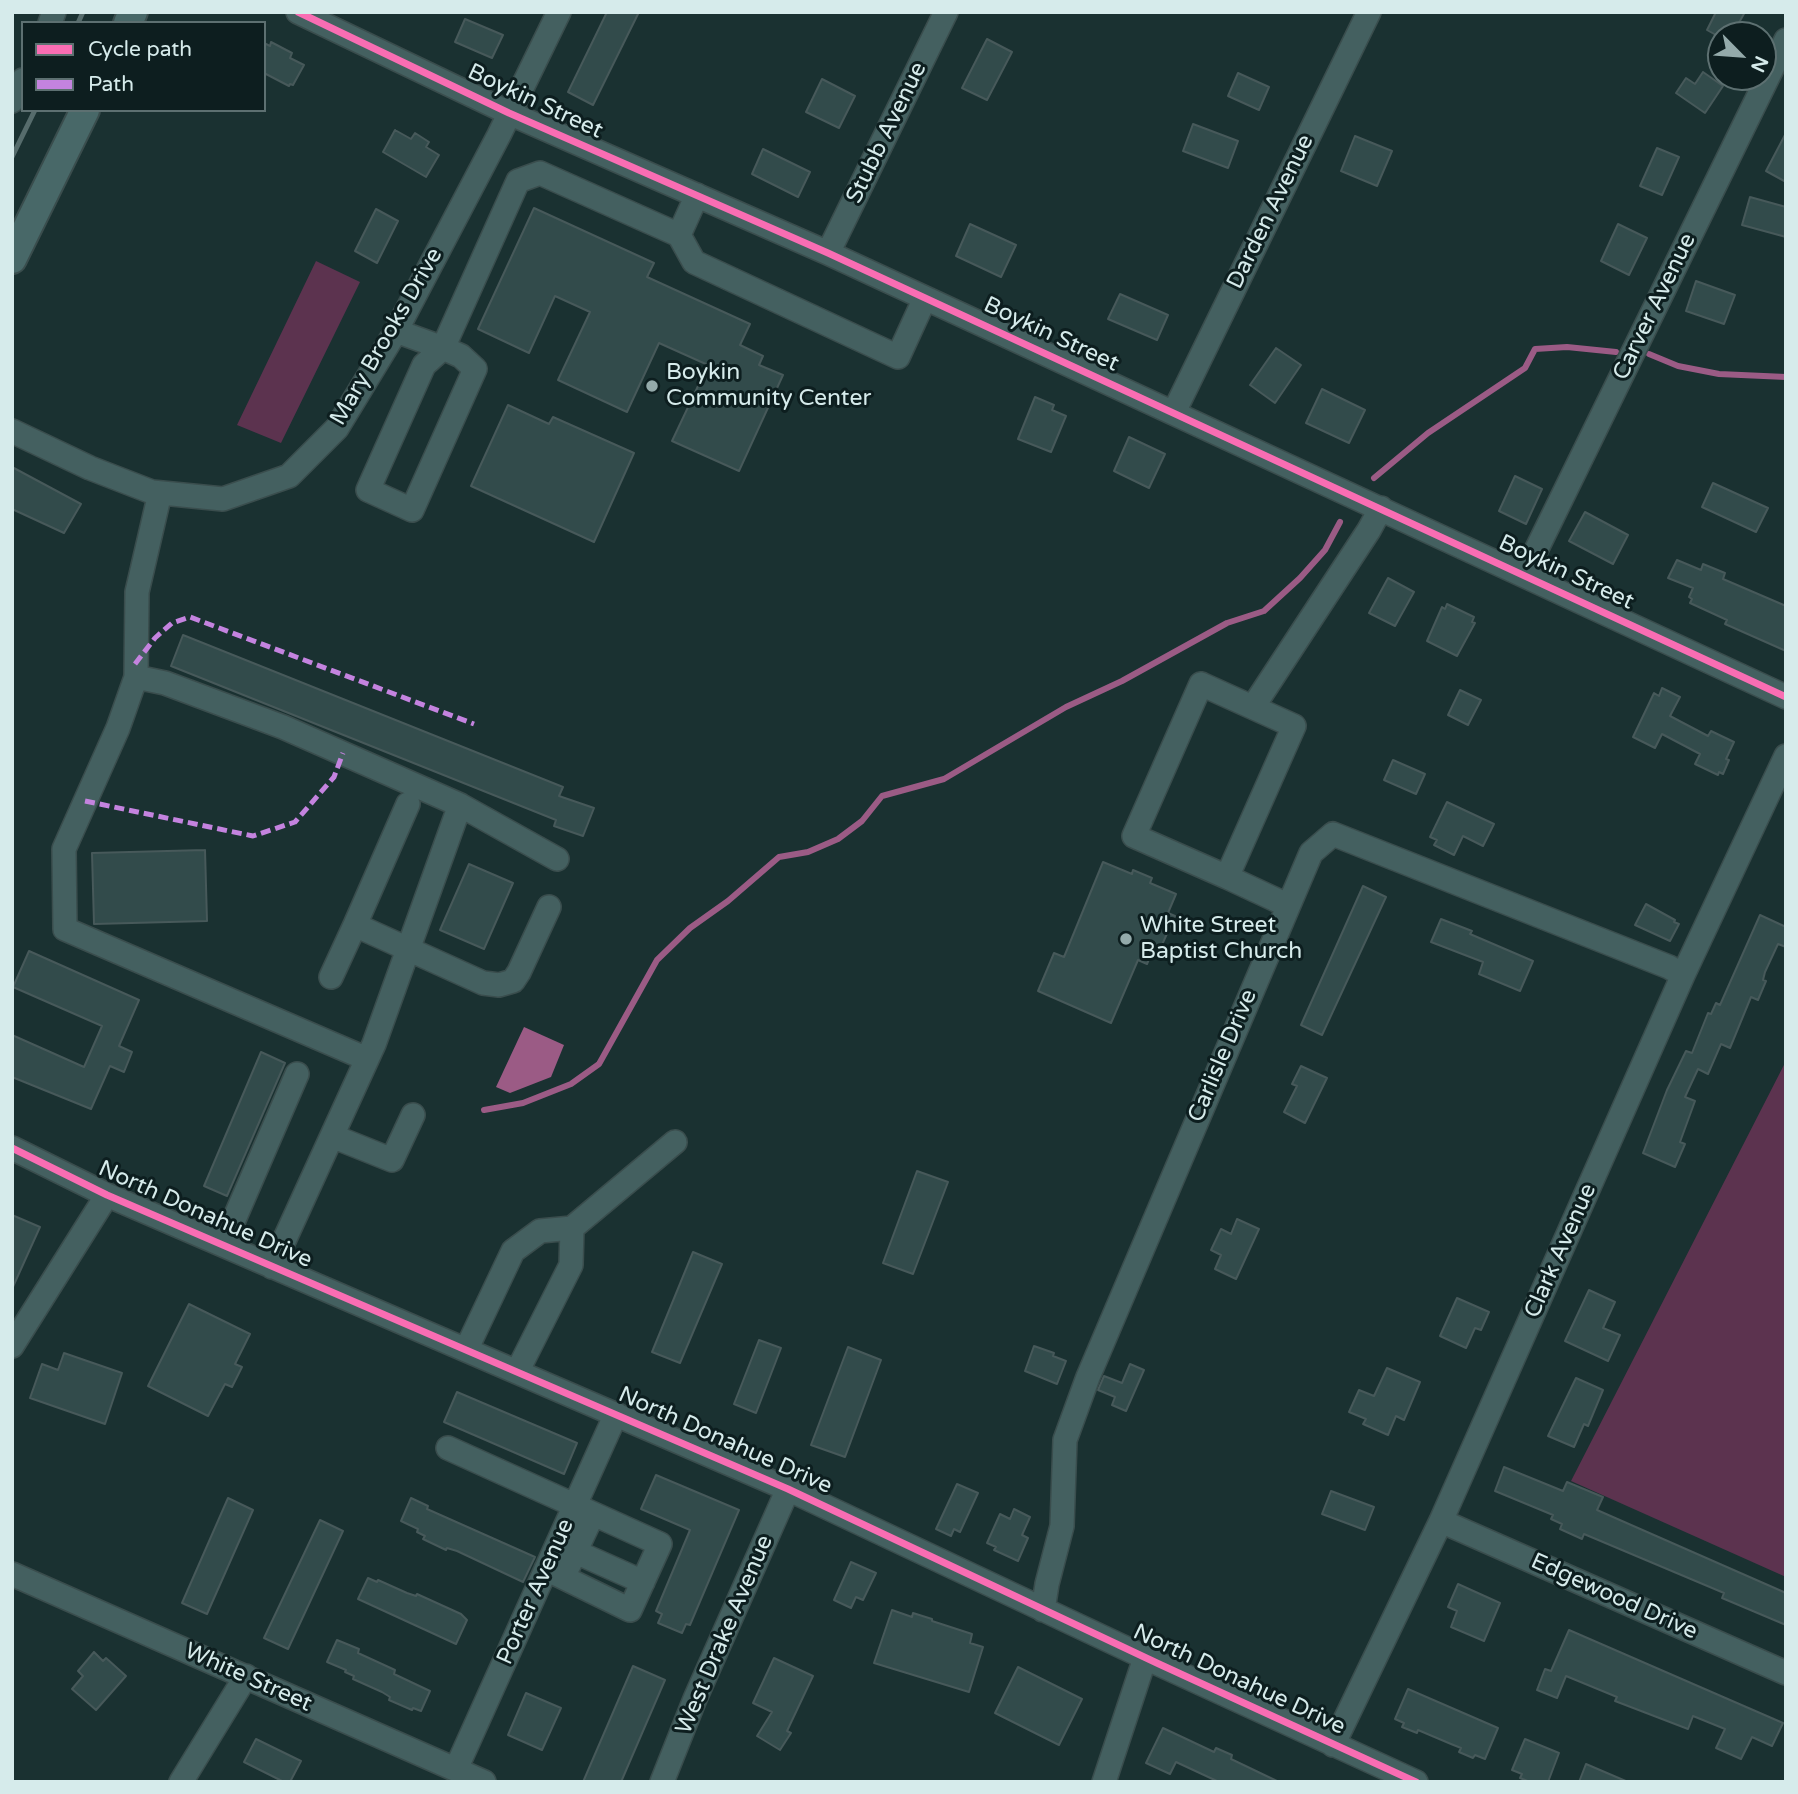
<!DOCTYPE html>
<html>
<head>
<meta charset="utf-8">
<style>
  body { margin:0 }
  #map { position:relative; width:1798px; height:1794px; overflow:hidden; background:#1a3131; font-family:"Varela Round",sans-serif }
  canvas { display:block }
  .frame { position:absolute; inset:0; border:14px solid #d6ebeb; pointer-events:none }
  .legend { position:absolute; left:21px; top:21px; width:245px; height:91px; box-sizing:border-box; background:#0d1e1f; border:2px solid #5d7071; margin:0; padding:9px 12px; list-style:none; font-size:21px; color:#d6ebeb }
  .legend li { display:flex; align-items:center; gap:14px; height:35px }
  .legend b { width:35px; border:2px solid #5d7071 }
  .north { position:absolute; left:1707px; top:21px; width:70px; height:70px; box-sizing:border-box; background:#0d1e1f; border:2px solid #5d7071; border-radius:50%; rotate:115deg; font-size:19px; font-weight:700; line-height:28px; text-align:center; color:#d6ebeb }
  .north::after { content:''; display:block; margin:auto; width:24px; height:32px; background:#94aaaa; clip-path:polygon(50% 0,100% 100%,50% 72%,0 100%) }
</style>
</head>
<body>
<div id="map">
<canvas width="1798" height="1794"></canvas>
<div class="frame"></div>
<ul class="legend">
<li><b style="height:9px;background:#f96db3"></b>Cycle path</li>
<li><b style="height:9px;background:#c483df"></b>Path</li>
</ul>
<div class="north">N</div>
</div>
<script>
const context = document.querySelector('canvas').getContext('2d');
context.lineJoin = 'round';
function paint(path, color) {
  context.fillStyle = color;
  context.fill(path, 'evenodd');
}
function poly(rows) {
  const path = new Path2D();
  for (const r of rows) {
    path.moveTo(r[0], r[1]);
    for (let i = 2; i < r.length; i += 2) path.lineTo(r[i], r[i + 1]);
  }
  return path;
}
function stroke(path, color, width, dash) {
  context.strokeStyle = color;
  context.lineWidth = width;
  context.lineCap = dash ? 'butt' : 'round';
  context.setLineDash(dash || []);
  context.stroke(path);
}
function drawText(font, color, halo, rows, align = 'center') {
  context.font = font + ' "Varela Round",sans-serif';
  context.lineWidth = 6;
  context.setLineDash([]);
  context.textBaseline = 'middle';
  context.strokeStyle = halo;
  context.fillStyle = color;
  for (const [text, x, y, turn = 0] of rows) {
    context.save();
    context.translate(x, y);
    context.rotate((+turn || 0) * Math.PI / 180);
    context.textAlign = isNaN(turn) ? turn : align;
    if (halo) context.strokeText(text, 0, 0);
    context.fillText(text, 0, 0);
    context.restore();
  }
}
paint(poly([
  [316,261,360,282,281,443,237,425],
  [1786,1061,1786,1577,1571,1481]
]), '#5c334f');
paint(poly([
  [524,1027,564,1045,551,1077,510,1093,496,1087]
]), '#9b5b85');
stroke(poly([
  [1649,354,1678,366,1719,374,1786,377],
  [1374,478,1428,433,1525,368,1535,349,1567,347,1616,352],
  [484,1110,523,1103,571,1084,599,1064,657,960,690,928,728,901,779,857,808,852,838,839,862,821,882,796,944,779,1066,707,1122,681,1227,623,1264,611,1300,578,1325,550,1340,522]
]), '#9b5b85', 6);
const building = poly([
  [607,12,639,12,593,105,568,92,607,12],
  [1716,12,1745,12,1732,35,1716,35,1707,30,1716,12],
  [465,19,503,35,492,58,455,42,465,19],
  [987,39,1012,52,987,100,962,88,987,39],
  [271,42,292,53,290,58,304,65,293,85,290,84,289,86,264,73,264,43,270,46,271,42],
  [1703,72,1723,86,1705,113,1676,93,1686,78,1695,84,1703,72],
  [1238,73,1269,87,1259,110,1228,96,1238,73],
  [822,79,855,96,839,128,806,112,822,79],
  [1193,124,1238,141,1228,168,1183,151,1193,124],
  [395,130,411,139,415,133,429,142,426,147,439,155,426,177,383,152,395,130],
  [1786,133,1786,182,1766,171,1786,133],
  [1355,136,1392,151,1377,186,1341,171,1355,136],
  [1657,148,1679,157,1662,195,1640,186,1657,148],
  [763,149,810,172,798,197,752,174,763,149],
  [1750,197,1786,207,1786,237,1742,225,1750,197],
  [534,208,654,263,647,277,750,324,740,345,763,356,759,365,783,375,739,471,672,441,708,365,659,343,627,412,558,380,590,312,555,296,529,353,478,329,534,208],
  [376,209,398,221,377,263,355,251,376,209],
  [970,224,1016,245,1001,277,956,256,970,224],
  [1618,224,1647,238,1629,275,1601,261,1618,224],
  [1696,281,1735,295,1724,324,1686,311,1696,281],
  [1120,294,1168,315,1157,340,1108,319,1120,294],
  [1276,348,1301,365,1275,403,1250,385,1276,348],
  [1322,389,1365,410,1349,443,1306,423,1322,389],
  [1035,397,1054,405,1052,410,1066,416,1051,452,1018,439,1035,397],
  [508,405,549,424,553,417,634,453,594,542,471,486,508,405],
  [1129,437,1165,454,1149,488,1114,471,1129,437],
  [12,467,81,504,64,533,12,509,12,467],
  [1515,476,1542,489,1526,524,1499,511,1515,476],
  [1713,483,1768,508,1756,532,1702,507,1713,483],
  [1585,512,1628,535,1613,564,1569,541,1585,512],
  [1677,560,1701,570,1703,564,1725,573,1723,579,1786,606,1786,651,1725,624,1727,620,1690,603,1692,599,1689,597,1693,588,1668,578,1677,560],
  [1388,578,1414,592,1395,626,1369,613,1388,578],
  [1447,604,1474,617,1472,622,1475,623,1457,656,1427,641,1442,607,1445,609,1447,604],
  [183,635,563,787,559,796,594,808,583,836,554,826,556,820,171,666,183,635],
  [1662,688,1680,697,1670,716,1708,736,1711,731,1734,742,1726,759,1729,760,1723,774,1719,772,1718,775,1695,764,1700,754,1662,734,1655,748,1633,737,1654,693,1659,696,1662,688],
  [1460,690,1481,700,1468,725,1448,715,1460,690],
  [1393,760,1425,774,1416,794,1384,780,1393,760],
  [1447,802,1494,824,1483,846,1463,836,1454,855,1434,845,1437,840,1430,837,1447,802],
  [205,850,207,921,94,924,92,853,205,850],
  [1103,862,1132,874,1133,870,1152,878,1150,883,1176,894,1168,913,1175,916,1161,947,1155,945,1147,964,1138,960,1111,1023,1038,991,1054,953,1064,957,1103,862],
  [469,864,513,883,484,949,440,930,469,864],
  [1363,886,1386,897,1322,1035,1301,1025,1363,886],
  [1646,904,1675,920,1674,922,1679,924,1670,941,1635,925,1646,904],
  [1760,915,1786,927,1786,947,1778,944,1765,972,1763,980,1766,981,1758,1000,1751,997,1730,1048,1721,1044,1708,1074,1698,1069,1685,1097,1695,1101,1680,1142,1685,1144,1675,1167,1643,1153,1667,1090,1686,1051,1692,1053,1708,1013,1711,1014,1716,1003,1720,1005,1760,915],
  [1441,919,1472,931,1470,934,1533,961,1520,991,1479,974,1483,962,1431,942,1441,919],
  [29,951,139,1000,119,1046,132,1052,124,1072,110,1066,91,1109,12,1077,12,1035,84,1067,102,1026,13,987,29,951],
  [261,1052,285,1063,227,1196,204,1186,261,1052],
  [1301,1066,1327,1078,1305,1123,1284,1112,1297,1086,1292,1084,1301,1066],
  [917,1171,948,1182,913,1274,883,1263,917,1171],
  [12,1215,40,1227,12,1289,12,1215],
  [1237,1219,1259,1229,1236,1279,1215,1269,1221,1255,1211,1250,1221,1229,1231,1234,1237,1219],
  [693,1252,722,1264,680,1363,652,1352,693,1252],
  [1589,1290,1615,1302,1603,1328,1620,1335,1608,1361,1565,1341,1589,1290],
  [1457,1298,1489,1312,1481,1330,1475,1328,1466,1348,1440,1336,1457,1298],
  [189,1304,250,1334,235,1364,242,1367,232,1387,225,1384,208,1416,148,1386,189,1304],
  [759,1340,781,1348,756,1413,734,1404,759,1340],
  [1034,1346,1054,1353,1053,1356,1066,1361,1057,1384,1025,1371,1034,1346],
  [848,1347,881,1360,845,1457,811,1445,848,1347],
  [64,1353,122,1373,105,1424,30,1398,42,1364,58,1370,64,1353],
  [1130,1364,1144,1370,1126,1411,1112,1405,1115,1397,1098,1390,1104,1376,1122,1383,1130,1364],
  [1387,1368,1420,1382,1404,1420,1396,1416,1388,1435,1363,1424,1366,1419,1349,1412,1359,1390,1374,1396,1387,1368],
  [1576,1378,1603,1390,1588,1426,1584,1424,1574,1447,1548,1436,1576,1378],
  [457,1392,577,1443,564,1474,444,1422,457,1392],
  [1504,1467,1563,1491,1567,1482,1603,1497,1597,1510,1786,1593,1786,1625,1722,1598,1724,1593,1584,1534,1582,1539,1560,1529,1562,1524,1551,1519,1553,1515,1495,1491,1504,1467],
  [656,1475,739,1510,690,1625,686,1624,682,1633,658,1623,662,1614,656,1611,690,1530,641,1509,656,1475],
  [957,1484,978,1493,960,1532,954,1529,951,1536,936,1529,957,1484],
  [1331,1491,1374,1507,1365,1530,1322,1514,1331,1491],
  [228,1498,253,1510,207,1614,182,1603,228,1498],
  [411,1498,428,1506,427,1509,535,1557,523,1582,457,1551,447,1548,446,1550,423,1539,425,1536,417,1532,418,1529,401,1521,411,1498],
  [1014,1509,1030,1517,1022,1535,1028,1538,1018,1561,994,1550,996,1547,987,1543,1000,1514,1010,1519,1014,1509],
  [320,1520,343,1531,288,1649,264,1638,320,1520],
  [851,1562,876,1573,863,1600,856,1597,851,1608,834,1600,851,1562],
  [368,1578,377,1582,378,1580,407,1593,416,1596,417,1594,461,1614,467,1620,456,1644,358,1599,368,1578],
  [1458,1584,1500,1603,1484,1641,1451,1627,1457,1611,1448,1607,1458,1584],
  [892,1610,912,1617,913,1613,932,1619,932,1621,972,1634,970,1643,983,1647,969,1692,874,1663,892,1610],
  [1569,1630,1783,1723,1772,1746,1752,1737,1741,1759,1716,1748,1725,1729,1693,1716,1688,1729,1615,1701,1617,1697,1566,1676,1557,1698,1537,1690,1545,1669,1551,1671,1569,1630],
  [337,1640,359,1649,358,1653,395,1670,394,1674,430,1691,421,1711,413,1708,412,1710,389,1700,390,1697,382,1692,353,1679,354,1676,345,1672,346,1670,327,1662,337,1640],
  [94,1652,103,1661,106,1658,126,1676,96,1710,72,1689,83,1676,78,1671,94,1652],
  [774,1658,813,1676,787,1731,791,1733,780,1750,757,1736,772,1712,753,1703,774,1658],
  [633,1666,665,1680,621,1782,583,1782,633,1666],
  [1018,1667,1082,1699,1059,1745,995,1713,1018,1667],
  [1408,1689,1498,1728,1485,1759,1475,1755,1473,1758,1459,1752,1461,1748,1451,1744,1418,1730,1417,1733,1402,1727,1404,1723,1395,1719,1408,1689],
  [526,1693,561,1708,542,1750,508,1735,526,1693],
  [1163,1728,1214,1752,1216,1748,1232,1755,1231,1759,1279,1782,1219,1782,1176,1762,1170,1774,1146,1763,1163,1728],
  [256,1739,301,1761,290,1782,284,1782,244,1762,256,1739],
  [1525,1739,1559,1753,1548,1782,1530,1782,1520,1778,1522,1774,1512,1770,1525,1739],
  [1586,1764,1628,1782,1579,1782,1586,1764]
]);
paint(building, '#324b4b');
stroke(building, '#47595a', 2);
const minor = poly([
  [298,12,509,113,828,253,1786,697],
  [50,23,54,12],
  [12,101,23,80],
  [679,235,694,262,898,357,925,298],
  [828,253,946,12],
  [396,331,443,348,518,181,540,173,679,235,697,195],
  [443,348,461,356,475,369,412,510,368,490,424,365,443,348],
  [1174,412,1369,12],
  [12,431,90,468,152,492,223,499,289,476,337,428,396,331,499,135,559,12],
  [160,493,137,592,136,677,118,728,64,849,65,929,367,1059],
  [1524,575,1786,40],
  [136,677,165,683,283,727,460,805,557,859],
  [1201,684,1294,726,1227,877,1134,836,1201,684],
  [1253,707,1369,530,1381,508],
  [408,804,355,925,483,983,499,985,513,981,519,972,549,907],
  [1227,877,1287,905],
  [331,977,355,925],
  [332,1136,392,1160,413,1115],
  [12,1148,107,1195,788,1489,1159,1664,1416,1782],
  [223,1245,297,1074],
  [272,1267,374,1044,460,805],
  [12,1346,107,1195],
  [466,1350,513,1251,540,1231,572,1228],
  [517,1372,571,1265,572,1228,675,1142],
  [448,1448,660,1544,630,1610,546,1569],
  [1441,1521,1786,1673],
  [558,1544,643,1582],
  [569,1565,593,1514],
  [12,1574,484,1782],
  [1043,1610,1047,1584,1062,1526,1065,1440,1088,1377,1311,853,1333,834,1669,967,1683,975],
  [1333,1745,1441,1521,1683,975,1786,756],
  [456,1769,616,1414],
  [181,1782,246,1676],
  [662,1782,695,1699,788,1489],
  [1104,1782,1145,1658]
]);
const major = poly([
  [128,23,133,12],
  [12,259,85,110]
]);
stroke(minor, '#3a4d4d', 26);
stroke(major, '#3a4d4d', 32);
stroke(minor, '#446060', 23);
stroke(major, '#486868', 28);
stroke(poly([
  [78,23,83,12],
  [12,157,35,110]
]), '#566c6c', 5);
stroke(poly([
  [135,664,155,638,172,623,190,617,474,724],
  [85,801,253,836,295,822,334,777,343,753]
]), '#c483df', 5, [10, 5]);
stroke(poly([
  [298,12,509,113,828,253,1786,697],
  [12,1148,107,1195,788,1489,1159,1664,1416,1782]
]), '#f96db3', 7);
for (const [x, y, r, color] of [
  [652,386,7,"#94aaaa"],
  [1126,939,7,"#94aaaa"]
]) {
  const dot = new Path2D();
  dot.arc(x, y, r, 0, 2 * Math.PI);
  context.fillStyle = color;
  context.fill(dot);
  stroke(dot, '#0d1e1f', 2.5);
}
drawText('23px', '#d6ebeb', '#0d1e1f', [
  ["Boykin Street",535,102,25],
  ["Stubb Avenue",887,133,-64],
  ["Darden Avenue",1271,212,-64],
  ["Carver Avenue",1655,307,-64],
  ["Boykin Street",1051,335,25],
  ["Mary Brooks Drive",387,337,-60],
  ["Boykin Street",1566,573,25],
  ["Carlisle Drive",1223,1056,-67],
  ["North Donahue Drive",205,1215,24],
  ["Clark Avenue",1561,1251,-66],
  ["North Donahue Drive",725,1441,24],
  ["Porter Avenue",536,1592,-66],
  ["Edgewood Drive",1614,1597,24],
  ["West Drake Avenue",725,1635,-67],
  ["White Street",248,1678,24],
  ["North Donahue Drive",1239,1680,25]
]);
drawText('23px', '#d6ebeb', '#0d1e1f', [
  ["Boykin",666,373],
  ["Community Center",666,399],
  ["White Street",1140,926],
  ["Baptist Church",1140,952]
], 'left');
</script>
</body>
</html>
